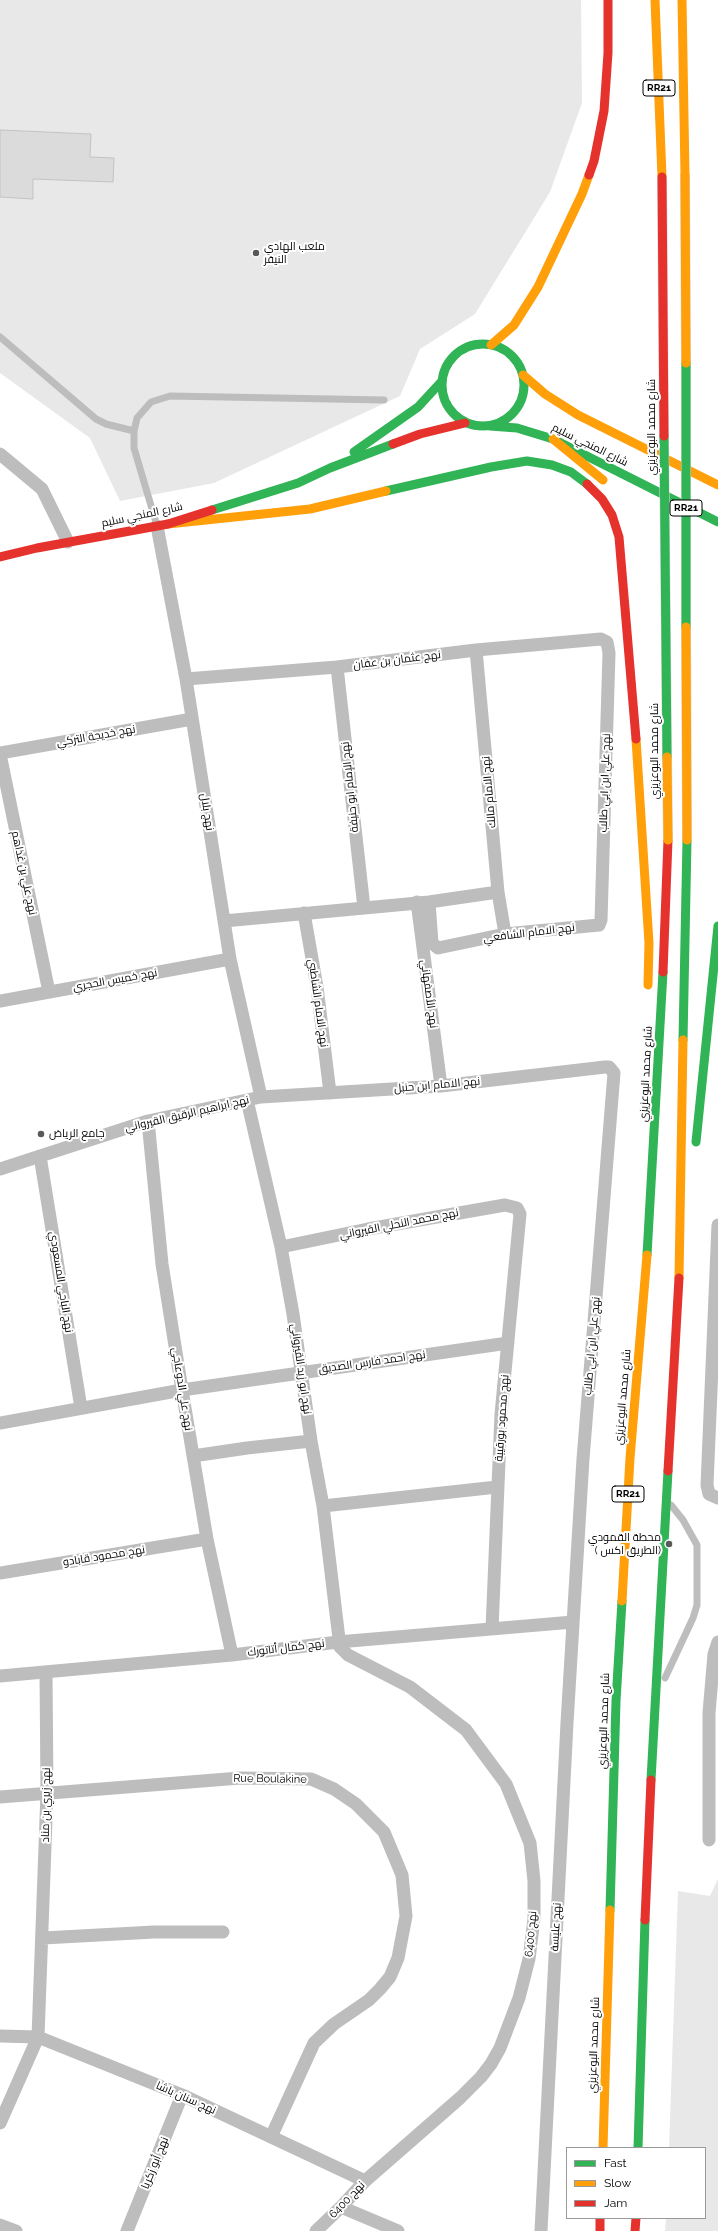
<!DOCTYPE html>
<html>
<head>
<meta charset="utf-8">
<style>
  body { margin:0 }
  #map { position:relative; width:718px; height:2231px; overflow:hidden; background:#fff; font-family:Raleway,sans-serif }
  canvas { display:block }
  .legend { position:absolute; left:566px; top:2147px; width:140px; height:72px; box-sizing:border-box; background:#fff; border:1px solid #999; margin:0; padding:5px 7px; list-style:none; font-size:12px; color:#000 }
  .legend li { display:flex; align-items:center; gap:8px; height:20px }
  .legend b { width:20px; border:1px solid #999 }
</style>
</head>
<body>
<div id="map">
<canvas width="718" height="2231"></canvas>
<ul class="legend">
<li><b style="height:5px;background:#30b455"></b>Fast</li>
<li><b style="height:5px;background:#ff9f0a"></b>Slow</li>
<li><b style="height:5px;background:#e5322d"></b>Jam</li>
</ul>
</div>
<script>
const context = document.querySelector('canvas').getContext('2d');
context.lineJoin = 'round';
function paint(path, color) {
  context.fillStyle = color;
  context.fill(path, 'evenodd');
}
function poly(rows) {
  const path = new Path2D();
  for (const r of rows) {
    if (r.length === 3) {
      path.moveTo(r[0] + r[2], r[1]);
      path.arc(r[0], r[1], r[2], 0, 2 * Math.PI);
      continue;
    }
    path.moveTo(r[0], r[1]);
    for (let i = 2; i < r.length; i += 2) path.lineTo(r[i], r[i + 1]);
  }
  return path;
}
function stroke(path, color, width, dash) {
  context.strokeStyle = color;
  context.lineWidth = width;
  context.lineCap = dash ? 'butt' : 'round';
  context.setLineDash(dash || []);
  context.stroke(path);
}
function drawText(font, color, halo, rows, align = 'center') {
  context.font = font + ' Raleway,Cairo,sans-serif';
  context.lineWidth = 4;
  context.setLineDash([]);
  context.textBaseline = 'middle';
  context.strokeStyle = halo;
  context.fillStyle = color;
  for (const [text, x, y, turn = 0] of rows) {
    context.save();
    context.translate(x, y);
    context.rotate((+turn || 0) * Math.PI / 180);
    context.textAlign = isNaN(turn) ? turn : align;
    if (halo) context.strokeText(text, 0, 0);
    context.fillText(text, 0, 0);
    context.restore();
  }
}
paint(poly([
  [0,0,581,0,582,103,550,192,475,314,420,349,400,396,214,483,120,501,90,438,0,373],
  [718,1879,718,2231,665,2231,666,2218,705,2218,705,2148,669,2148,678,1891,710,1896]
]), '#e8e8e8');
const building = poly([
  [0,130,91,134,90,157,114,158,113,182,33,179,33,199,0,197,0,130]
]);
paint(building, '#dbdbdb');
stroke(building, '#c3c3c3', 1);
stroke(poly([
  [0,337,96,419,106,424,134,431],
  [157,526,134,448,134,431,137,418,151,402,170,396,384,400],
  [665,1678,693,1618,697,1605,697,1545,683,1520,671,1505]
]), '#bdbdbd', 7);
stroke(poly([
  [0,454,42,489,68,542],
  [157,526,186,679,230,959,261,1097],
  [476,650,498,892,505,934],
  [337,667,364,908],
  [186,679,337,667,476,650,601,639,607,642,609,653,601,920,599,925,505,934,438,948,432,943,429,902],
  [0,753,192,719],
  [0,754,49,992],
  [417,902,441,1086],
  [304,913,317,987,330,1093],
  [224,921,429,902,498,892],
  [0,1001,230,959],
  [247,1100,281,1247,293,1314,311,1441,323,1506,340,1647,348,1655,410,1687,466,1730,506,1784,530,1843,534,1881,534,1919,529,1959,519,1998,500,2048,491,2064,481,2077,460,2098,365,2181,341,2207,316,2231],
  [148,1121,162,1264,182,1390,207,1539,232,1655],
  [40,1156,81,1408],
  [0,1169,148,1121,261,1097,441,1086,605,1067,609,1067,614,1073,583,1459,567,1723,541,2231],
  [718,1225,707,1485,709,1494,718,1498],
  [281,1247,368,1229,505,1205,517,1208,520,1214,501,1414,492,1629],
  [0,1423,182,1390,508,1343],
  [193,1456,247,1448,311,1441],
  [323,1506,497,1487],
  [0,1573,207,1539],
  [0,1676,232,1655,338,1642,573,1622],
  [0,1797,240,1778,311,1779,334,1789,356,1804,384,1832,402,1875,406,1916,398,1958,390,1977,380,1989,369,2000,334,2024,314,2043,271,2137],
  [709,1840,709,1713,714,1654,718,1642],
  [43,1938,154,1932,223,1932],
  [0,2036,38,2037,182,2095,365,2181],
  [0,2123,38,2037,47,1792,46,1673],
  [341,2207,398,2231],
  [0,2225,16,2231],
  [127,2231,182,2095]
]), '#bdbdbd', 13);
stroke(poly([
  [483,385,41],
  [490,426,517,428,553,439,718,522],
  [354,452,418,407,442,381],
  [386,491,491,467,527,461,552,465,571,472,587,484],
  [212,510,298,483,330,468,393,444],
  [683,1040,687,840],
  [696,1142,718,926],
  [647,1255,663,972],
  [651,1780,668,1471],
  [610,1910,616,1701,622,1601],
  [638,2148,645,1920]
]), '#30b455', 9);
stroke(poly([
  [655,0,662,177],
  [682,0,685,175],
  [491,345,514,325,538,287,582,194,589,175],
  [523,375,545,394,578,415,718,485],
  [553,439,603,480],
  [168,524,310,509,386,491],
  [636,739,649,943,648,985],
  [679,1278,683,1040],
  [622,1601,630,1458,647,1255],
  [603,2148,610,1910]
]), '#ff9f0a', 9);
stroke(poly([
  [589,175,594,161,604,111,608,53,608,0],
  [393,444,420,434,465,423],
  [587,484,602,499,612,515,619,537,636,739],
  [0,557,37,548,168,524,212,510],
  [663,972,668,840],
  [668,1471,679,1278],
  [645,1920,651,1780],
  [600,2218,600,2231],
  [635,2231,636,2218]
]), '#e5322d', 9);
const fastBridge = poly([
  [686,363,686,627],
  [664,436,667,757]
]);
const slowBridge = poly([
  [685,175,686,363],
  [686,627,687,840],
  [667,757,668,840]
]);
const jamBridge = poly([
  [662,177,664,436]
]);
stroke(fastBridge, '#dbdbdb', 10, []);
stroke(slowBridge, '#dbdbdb', 10, []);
stroke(jamBridge, '#dbdbdb', 10, []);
stroke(fastBridge, '#30b455', 9);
stroke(slowBridge, '#ff9f0a', 9);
stroke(jamBridge, '#e5322d', 9);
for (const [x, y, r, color] of [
  [256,253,4,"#595959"],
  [41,1134,4,"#595959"],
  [669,1544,4,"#595959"]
]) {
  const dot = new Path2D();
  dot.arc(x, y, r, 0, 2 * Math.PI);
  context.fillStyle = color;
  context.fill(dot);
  stroke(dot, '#fff', 1.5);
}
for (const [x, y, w] of [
  [659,88,32],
  [686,508,32],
  [628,1494,32]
]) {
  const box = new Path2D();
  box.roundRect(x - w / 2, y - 8, w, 16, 3);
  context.fillStyle = '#fff';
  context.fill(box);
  stroke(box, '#000', 1);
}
drawText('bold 10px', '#000', null, [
  ["RR21",659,88],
  ["RR21",686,508],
  ["RR21",628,1494]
]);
drawText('11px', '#000', '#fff', [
  ["ملعب الهادي",264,247],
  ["النيفر",264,260],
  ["جامع الرياض",49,1134],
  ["محطة القمودي",661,1538,"right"],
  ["( الطريق اكس)",661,1551,"right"]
], 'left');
drawText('11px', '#000', '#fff', [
  ["شارع محمد البوعزيزي",652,427,-90],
  ["شارع المنجي سليم",590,445,26],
  ["شارع المنجي سليم",142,515,-12],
  ["نهج عثمان بن عفان",397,660,-7],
  ["نهج خديجة التركي",96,736,-10],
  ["شارع محمد البوعزيزي",655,751,-90],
  ["نهج علي ابن ابي طالب",605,783,-88],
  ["نهج الإمام ابو حنيفة",350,787,-96],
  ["نهج الامام مالك",489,792,-95],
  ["نهج بلال",207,812,81],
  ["نهج علي بن غذاهم",24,873,78],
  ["نهج الامام الشافعي",529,933,-7],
  ["نهج خميس الحجري",115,980,-10],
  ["نهج الأصفهاني",429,994,82],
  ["نهج الامام الشاطبي",318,1003,82],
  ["شارع محمد البوعزيزي",646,1074,-87],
  ["نهج الامام ابن حنبل",437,1085,-5],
  ["نهج ابراهيم الرقيق القيرواني",187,1114,-13],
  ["نهج محمد النحلي القيرواني",399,1224,-11],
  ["نهج الباجي المسعودي",61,1282,81],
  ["نهج علي ابن ابي طالب",592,1346,-85],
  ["نهج احمد فارس الصديق",372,1362,-8],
  ["نهج ابو زيد القيرواني",301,1369,82],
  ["نهج علي الدوعاجي",182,1389,81],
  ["شارع محمد البوعزيزي",623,1397,-85],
  ["نهج محمود بورقيبة",502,1418,-86],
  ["نهج محمود قابادو",104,1556,-9],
  ["نهج كمال أتاتورك",286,1648,-7],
  ["شارع محمد البوعزيزي",604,1721,-88],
  ["Rue Boulakine",270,1779,1],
  ["نهج زيري بن مناد",46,1805,-89],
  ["نهج عليسة",556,1927,-87],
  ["نهج 6400",531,1934,-85],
  ["شارع محمد البوعزيزي",594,2045,-88],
  ["نهج سنان باشا",186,2098,24],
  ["نهج أبو زكريا",155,2163,-68],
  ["نهج 6400",347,2200,-46]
]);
</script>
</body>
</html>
